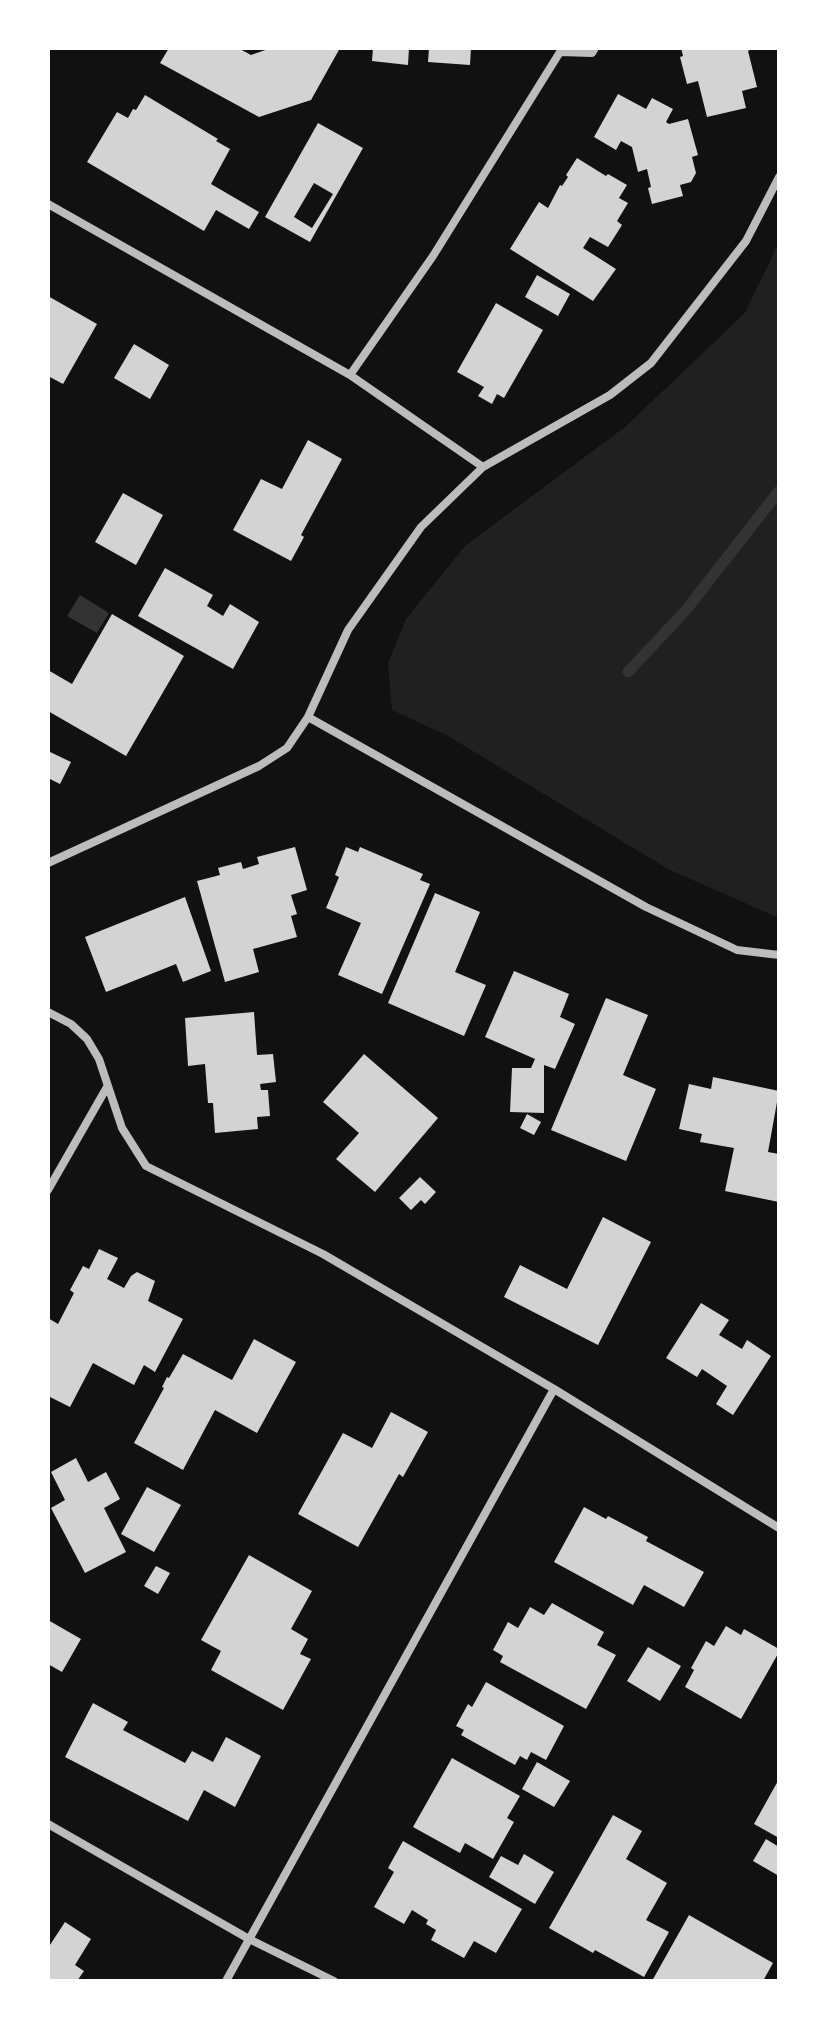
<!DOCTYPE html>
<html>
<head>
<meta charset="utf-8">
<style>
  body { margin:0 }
  #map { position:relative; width:827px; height:2029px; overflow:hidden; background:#111; font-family:Rubik,sans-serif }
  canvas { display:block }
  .frame { position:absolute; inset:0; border:50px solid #fff; pointer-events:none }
</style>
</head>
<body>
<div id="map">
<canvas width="827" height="2029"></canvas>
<div class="frame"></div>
</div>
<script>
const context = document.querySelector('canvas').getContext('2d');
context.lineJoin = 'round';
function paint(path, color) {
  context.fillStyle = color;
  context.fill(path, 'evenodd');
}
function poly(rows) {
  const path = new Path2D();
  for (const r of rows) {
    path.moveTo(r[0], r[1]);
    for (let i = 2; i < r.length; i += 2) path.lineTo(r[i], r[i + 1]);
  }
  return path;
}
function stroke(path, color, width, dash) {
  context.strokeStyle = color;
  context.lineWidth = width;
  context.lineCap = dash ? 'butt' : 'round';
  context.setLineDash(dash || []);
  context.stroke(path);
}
paint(poly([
  [779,242,779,918,668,869,448,736,392,710,388,663,406,619,465,546,625,427,745,313]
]), '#202020');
paint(poly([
  [80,595,109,613,97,633,67,616]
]), '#333');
stroke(poly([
  [628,672,686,610,779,491]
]), '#333', 11);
paint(poly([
  [169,48,238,48,251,55,271,48,340,48,311,100,259,117,160,63],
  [373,48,409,48,408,65,372,61],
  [429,48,471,48,470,65,428,62],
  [681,48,754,48,748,51,757,87,742,91,746,108,707,117,698,81,687,84,680,57,683,56],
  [618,94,646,109,652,98,673,109,666,122,669,124,688,119,698,155,692,157,696,173,691,182,680,185,683,196,652,204,648,188,651,187,647,169,638,172,632,147,621,141,616,150,594,137],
  [145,95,218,139,216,141,230,149,211,184,259,212,249,229,216,210,204,231,87,162,117,112,128,118,133,109,136,110],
  [318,123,363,148,310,242,265,217],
  [314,183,333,194,312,228,294,217],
  [577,158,606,176,608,174,627,185,619,198,628,203,617,221,622,225,608,247,590,237,583,248,616,269,593,301,510,249,539,202,548,208,560,185,562,186,568,177,566,175],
  [537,275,570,294,558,316,525,297],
  [48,296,97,324,63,384,48,376],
  [496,303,543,330,504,398,497,394,492,404,478,396,484,387,457,372],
  [134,344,169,365,150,399,114,378],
  [308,440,342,459,301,535,304,537,291,561,233,530,261,479,282,489],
  [123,493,163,515,136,565,95,542],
  [165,568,213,595,207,606,223,616,230,604,259,622,233,669,138,616],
  [112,614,184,656,126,756,48,711,48,670,72,684],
  [48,751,71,762,60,784,48,778],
  [295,847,307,890,291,895,297,914,291,916,297,937,253,949,259,972,225,982,197,881,220,875,218,868,241,862,243,869,259,864,257,857],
  [346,847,358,852,360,847,423,874,420,880,430,884,382,994,338,975,361,923,326,908,339,877,335,875],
  [435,893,480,912,455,972,486,985,464,1036,388,1003],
  [185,897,211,971,183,982,176,964,106,992,85,937],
  [514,971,569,994,560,1017,575,1024,555,1069,544,1065,544,1113,510,1112,512,1068,531,1068,535,1059,485,1037],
  [606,998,648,1015,623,1075,656,1089,626,1161,551,1130],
  [254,1012,257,1055,273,1054,276,1082,260,1084,261,1090,268,1090,270,1116,257,1117,258,1129,215,1133,213,1103,208,1103,205,1064,188,1066,185,1018],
  [364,1054,438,1118,375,1192,336,1159,359,1133,323,1102],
  [713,1077,779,1091,768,1152,779,1154,779,1202,725,1191,734,1148,700,1142,702,1134,679,1129,689,1084,711,1089],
  [527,1114,541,1122,534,1135,520,1128],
  [420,1177,436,1192,425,1204,421,1200,411,1210,399,1198],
  [603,1217,651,1242,598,1345,504,1297,520,1265,567,1289],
  [99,1249,118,1258,107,1279,124,1288,131,1276,137,1272,155,1281,148,1301,183,1319,155,1372,144,1365,134,1385,93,1363,70,1407,48,1396,48,1318,58,1324,74,1293,70,1290,83,1266,89,1269],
  [701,1303,729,1320,719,1335,742,1349,747,1340,771,1356,733,1415,716,1404,727,1386,702,1369,697,1377,666,1358],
  [254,1339,296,1362,257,1433,215,1410,183,1470,134,1443,164,1388,162,1387,167,1377,169,1378,183,1354,232,1380],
  [391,1412,428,1432,403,1477,399,1474,358,1547,298,1514,343,1433,372,1448],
  [76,1458,88,1482,106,1472,120,1499,104,1508,126,1552,85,1573,51,1508,65,1500,51,1472],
  [147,1487,181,1505,154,1552,121,1534],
  [584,1507,606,1519,608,1516,648,1537,646,1541,704,1572,684,1607,644,1585,633,1605,554,1562],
  [249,1555,312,1591,291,1629,308,1639,300,1654,311,1659,283,1710,211,1670,221,1651,201,1640],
  [156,1566,170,1573,158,1594,144,1586],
  [552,1603,604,1632,597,1645,616,1655,586,1709,500,1662,503,1656,493,1650,508,1622,518,1628,530,1607,544,1615],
  [48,1620,81,1639,62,1672,48,1664],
  [726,1626,741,1635,744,1629,779,1649,779,1652,741,1719,685,1687,694,1670,691,1668,706,1641,714,1646],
  [648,1647,681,1666,660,1701,627,1681],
  [486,1682,564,1726,546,1760,531,1752,527,1760,520,1756,515,1765,461,1735,464,1730,456,1726,468,1704,472,1707],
  [93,1703,128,1722,123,1730,185,1763,192,1751,213,1762,226,1737,261,1756,235,1807,204,1790,188,1821,65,1757],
  [452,1758,520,1796,507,1818,514,1822,493,1859,465,1843,460,1853,413,1827],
  [537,1762,570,1781,554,1807,522,1789],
  [779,1779,779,1838,754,1824],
  [613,1815,642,1831,626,1859,667,1883,646,1920,669,1932,644,1977,595,1950,593,1953,549,1928],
  [766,1839,779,1847,779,1876,753,1861],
  [403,1841,522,1909,496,1953,474,1941,464,1958,431,1940,436,1930,426,1924,428,1920,412,1910,404,1924,374,1907,394,1872,388,1868],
  [524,1854,554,1872,535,1904,489,1877,501,1856,518,1865],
  [689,1915,773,1963,763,1981,652,1981],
  [65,1922,91,1939,75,1965,84,1971,77,1981,48,1981,48,1948]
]), '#d3d3d3');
stroke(poly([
  [48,204,350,375,483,467],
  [350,375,433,256,560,52,592,53,595,48],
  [308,717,646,907,737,950,779,955],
  [48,863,259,766,287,748,308,717,348,630,421,527,483,467,610,395,651,363,746,241,779,177],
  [48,1012,71,1024,87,1039,99,1059,122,1128,146,1166,323,1254,554,1389,779,1528],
  [48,1190,107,1087],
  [48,1824,249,1939,334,1981],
  [226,1981,554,1389]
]), '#bcbcbc', 8);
</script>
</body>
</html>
